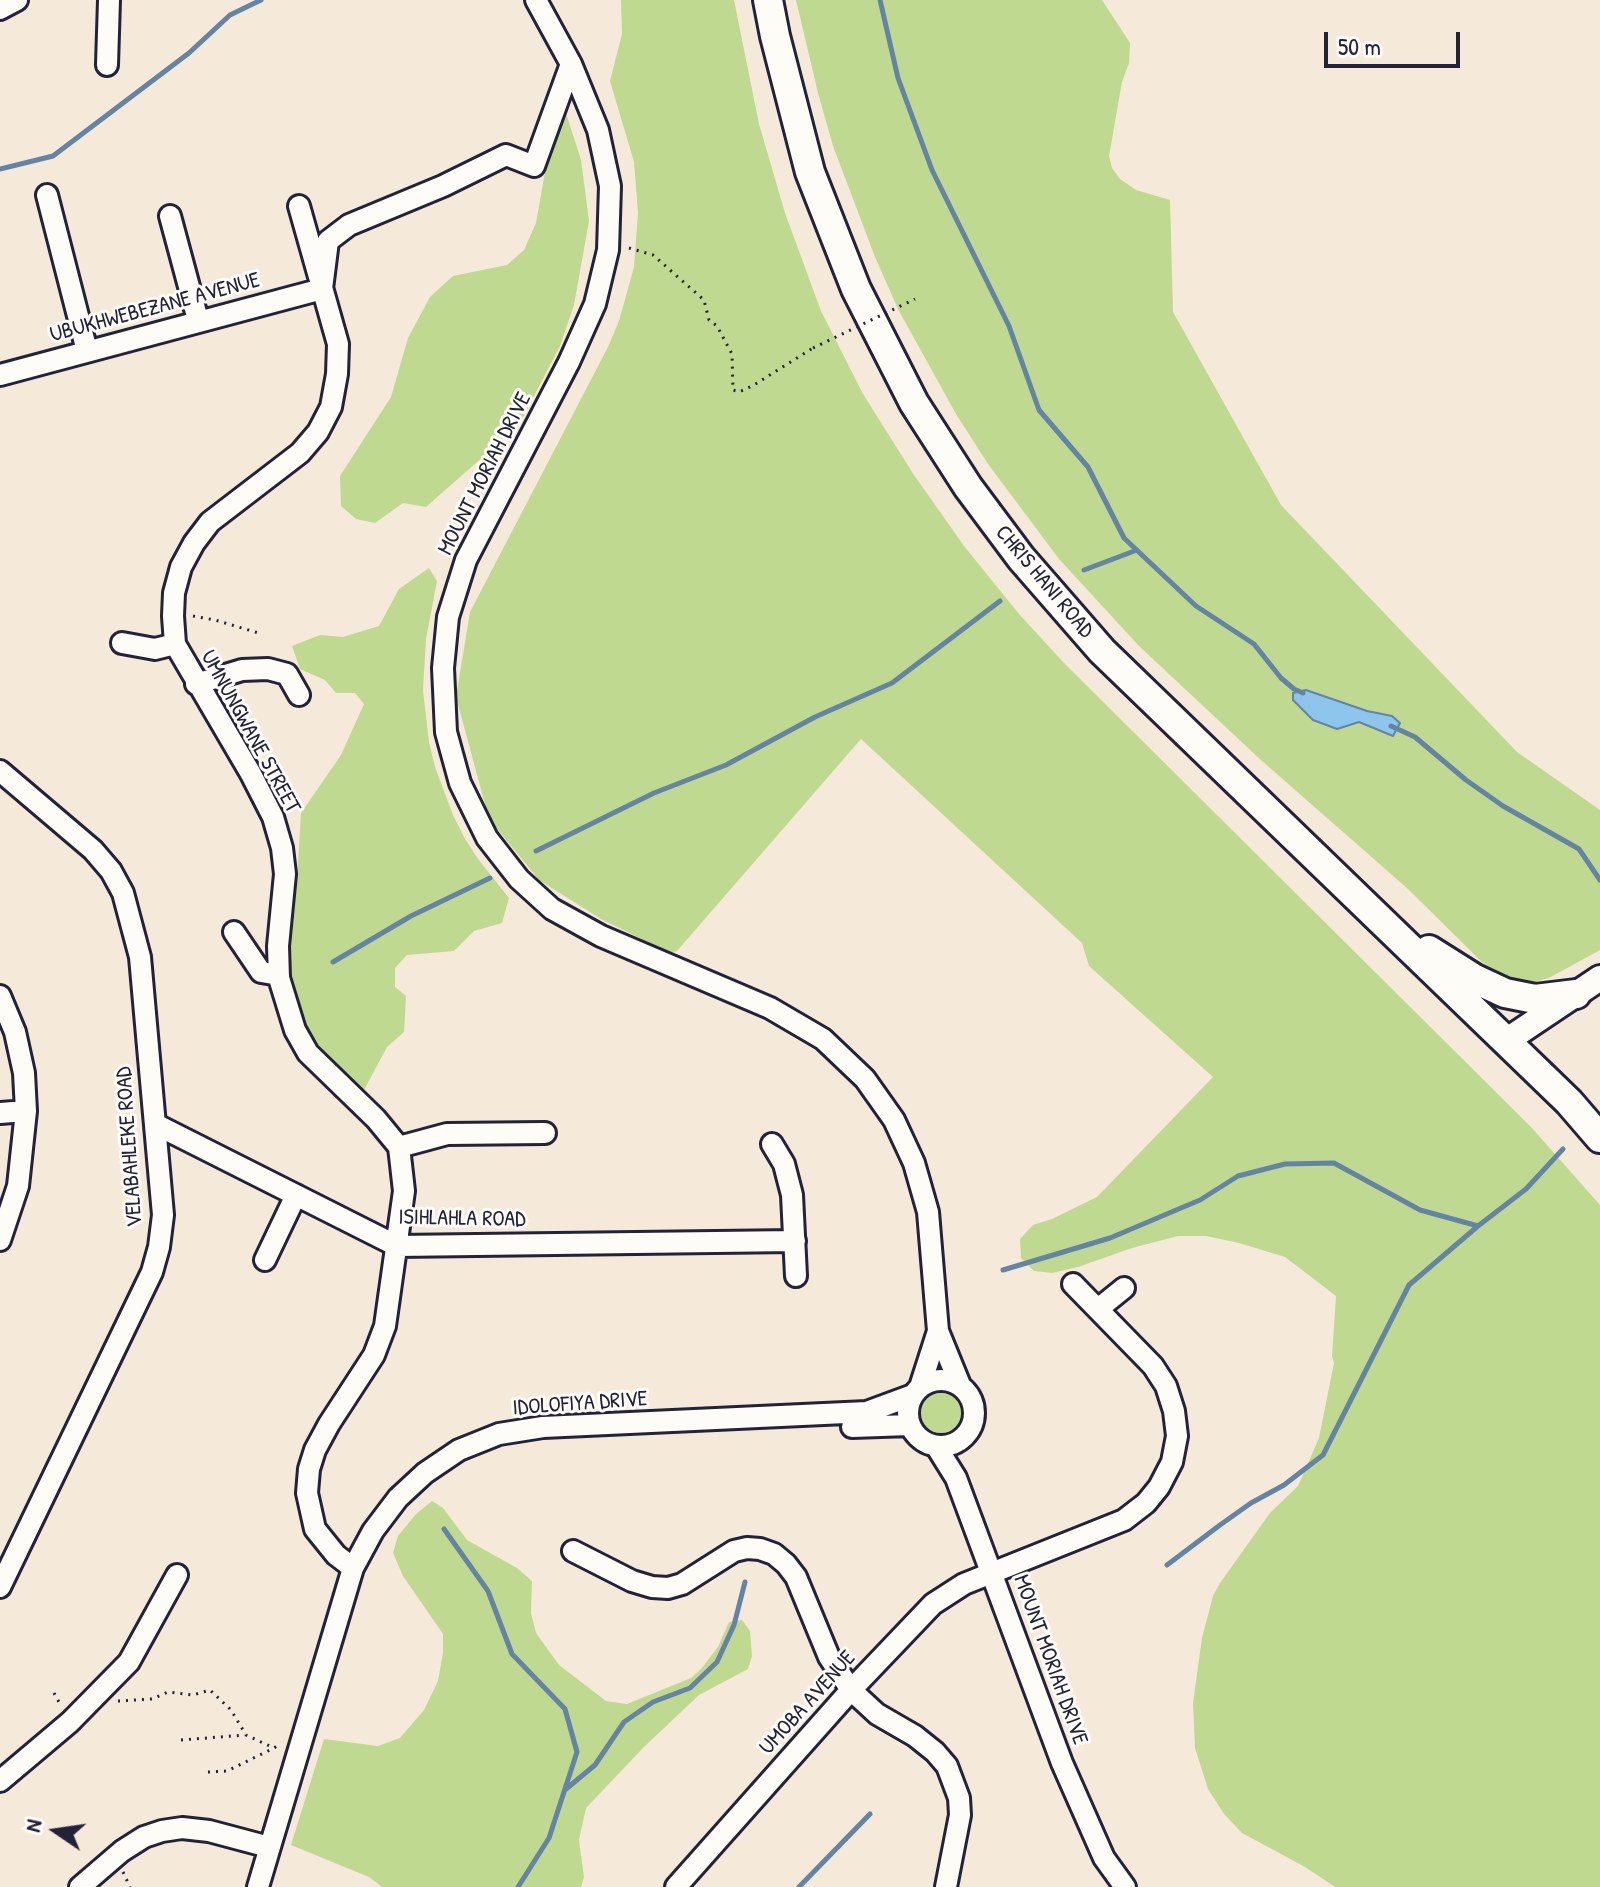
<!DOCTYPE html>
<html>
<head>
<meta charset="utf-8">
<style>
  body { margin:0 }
  #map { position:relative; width:1600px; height:1887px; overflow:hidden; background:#f5e9d9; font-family:"Patrick Hand",sans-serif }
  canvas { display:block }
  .north { position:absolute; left:16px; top:1791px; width:80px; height:80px; -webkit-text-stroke:6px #fdfcf7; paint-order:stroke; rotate:283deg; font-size:22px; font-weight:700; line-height:32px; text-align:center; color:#22223b }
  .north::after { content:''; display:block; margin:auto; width:28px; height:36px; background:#22223b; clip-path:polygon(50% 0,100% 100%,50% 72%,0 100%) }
  .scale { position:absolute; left:1324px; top:32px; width:136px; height:36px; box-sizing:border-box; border:4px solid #22223b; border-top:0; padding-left:10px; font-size:24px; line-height:28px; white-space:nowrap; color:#22223b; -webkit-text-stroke:6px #fdfcf7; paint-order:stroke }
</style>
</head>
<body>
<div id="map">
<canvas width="1600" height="1887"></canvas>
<div class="north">N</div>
<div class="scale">50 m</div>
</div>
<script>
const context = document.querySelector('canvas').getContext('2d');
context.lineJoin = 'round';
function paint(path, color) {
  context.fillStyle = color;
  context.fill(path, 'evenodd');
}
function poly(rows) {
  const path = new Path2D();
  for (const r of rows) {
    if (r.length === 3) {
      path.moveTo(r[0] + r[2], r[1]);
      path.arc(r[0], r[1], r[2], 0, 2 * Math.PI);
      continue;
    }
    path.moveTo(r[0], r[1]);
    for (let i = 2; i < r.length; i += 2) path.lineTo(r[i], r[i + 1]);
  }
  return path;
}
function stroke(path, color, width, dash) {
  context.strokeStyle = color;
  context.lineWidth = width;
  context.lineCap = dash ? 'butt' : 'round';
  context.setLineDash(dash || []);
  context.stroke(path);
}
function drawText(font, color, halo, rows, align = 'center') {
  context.font = font + ' "Patrick Hand",sans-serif';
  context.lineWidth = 6;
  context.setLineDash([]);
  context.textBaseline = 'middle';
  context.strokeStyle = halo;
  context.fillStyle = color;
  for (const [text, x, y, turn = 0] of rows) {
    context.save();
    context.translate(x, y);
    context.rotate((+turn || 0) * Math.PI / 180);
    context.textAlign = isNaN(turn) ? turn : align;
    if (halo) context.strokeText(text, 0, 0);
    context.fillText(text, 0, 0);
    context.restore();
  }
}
paint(poly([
  [621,0,734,0,759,124,785,213,821,311,863,394,914,475,964,546,1019,614,1064,663,1531,1127,1600,1205,1600,1887,1335,1887,1305,1867,1242,1833,1224,1814,1208,1789,1195,1748,1193,1703,1202,1638,1213,1596,1220,1583,1270,1513,1298,1486,1319,1438,1334,1363,1332,1356,1336,1296,1285,1257,1239,1243,1206,1236,1178,1236,1132,1248,1078,1267,1052,1273,1034,1271,1021,1258,1020,1239,1033,1225,1052,1219,1097,1197,1213,1077,1089,966,1082,943,861,739,677,951,670,953,601,919,539,880,489,819,456,697,470,612,608,347,619,321,634,267,638,213,634,162,610,81,622,34],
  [796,0,1102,0,1130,43,1129,63,1122,82,1109,156,1112,168,1120,179,1136,190,1170,200,1173,312,1281,505,1517,752,1600,810,1600,950,1549,978,1531,983,1511,981,1493,973,1408,889,1262,761,1139,646,1059,559,988,464,956,414,899,311,875,257,833,146,818,93],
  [564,107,581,160,589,221,574,305,560,346,519,425,426,507,403,503,375,523,356,519,341,506,340,476,391,397,408,338,430,297,453,276,507,265,524,250,536,223,551,138],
  [429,568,437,581,426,639,423,690,429,742,435,767,453,815,464,837,478,859,509,898,502,923,474,931,454,951,407,955,395,968,395,987,406,996,404,1032,387,1047,364,1090,341,1072,318,1044,301,1017,286,975,297,880,301,813,341,755,364,704,355,693,336,693,325,680,300,669,292,646,320,635,343,637,379,626,399,589],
  [941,1413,20],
  [432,1501,443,1508,467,1540,517,1568,532,1581,531,1613,536,1633,559,1665,606,1701,627,1704,691,1678,701,1669,718,1647,729,1622,742,1620,750,1631,752,1656,748,1669,699,1695,644,1747,586,1808,579,1840,584,1877,581,1887,382,1887,369,1877,291,1845,324,1739,378,1746,400,1738,424,1710,438,1681,443,1653,443,1634,403,1576,393,1553,398,1536,416,1514]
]), '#c0d990');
const water = poly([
  [1306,690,1367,711,1392,716,1400,723,1393,736,1359,722,1337,729,1313,720,1293,700,1293,693,1306,690]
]);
paint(water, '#8ec5ec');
stroke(water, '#6384a5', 2);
stroke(poly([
  [880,0,898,78,932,170,1009,326,1039,410,1088,467,1124,538,1196,606,1254,644,1281,678,1294,689,1303,693],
  [0,169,53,156,189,53,230,15,261,0],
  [1084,570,1137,550],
  [1391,726,1415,737,1466,780,1503,806,1579,849,1600,880],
  [536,851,654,793,726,765,815,717,892,683,1000,601],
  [333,962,411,916,490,878],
  [1003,1270,1110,1238,1200,1200,1238,1176,1285,1164,1334,1163,1420,1210,1478,1226],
  [444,1529,488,1591,512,1654,565,1709,577,1752,549,1838,518,1887],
  [1167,1565,1220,1525,1251,1503,1284,1485,1323,1455,1409,1285,1478,1226,1526,1189,1563,1149],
  [566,1789,595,1765,624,1722,653,1702,690,1688,717,1662,734,1625,745,1582],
  [799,1887,870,1814]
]), '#6384a5', 5);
const minor = poly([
  [536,0,571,64,598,130,610,186,608,250,595,304,569,362,466,560,448,617,443,668,446,732,460,783,487,838,519,879,552,909,601,936,770,1008,823,1039,865,1079,894,1120,914,1163,928,1212,938,1331,960,1385],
  [0,9,17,0],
  [107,65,109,0],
  [47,195,87,351],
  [299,206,338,344,337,374,331,407,318,432,300,453,210,522,194,543,181,567,174,593,173,616,175,644,251,774,273,817,282,848,285,874,278,946,279,978,295,1030,308,1053,376,1119,399,1147,404,1191,385,1326,374,1355,329,1424,315,1450,309,1469,307,1493,315,1529,336,1555,353,1568],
  [170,216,198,320],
  [0,375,322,289,328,241,349,225,443,186,506,155,534,166,571,64],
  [122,643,155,649,175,644],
  [196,684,242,670,268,669,287,674,299,695],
  [0,771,93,850,111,871,123,893,140,957,163,1215,159,1247,152,1272,0,1587],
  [234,932,261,972,279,975],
  [0,996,15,1032,24,1073,26,1111,18,1186,0,1240],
  [0,1113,26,1111],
  [155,1124,397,1246,795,1241],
  [772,1144,784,1164,792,1195,796,1276],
  [399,1147,447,1134,545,1133],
  [265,1260,296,1195],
  [1098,1309,1124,1288],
  [941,1413,33],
  [920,1387,938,1331],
  [867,1412,852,1427,910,1425],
  [936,1446,956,1478,1062,1763,1104,1858,1125,1887],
  [573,1551,632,1581,652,1587,668,1588,682,1584,734,1551,747,1548,760,1549,774,1554,786,1564,796,1577,829,1657,851,1690,877,1714,915,1736,935,1752,947,1766,959,1798,960,1815,946,1887],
  [0,1781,70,1722,129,1662,177,1575],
  [80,1887,122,1851,144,1837,162,1831,182,1828,209,1831,269,1847],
  [258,1887,353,1568,373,1531,398,1498,425,1473,459,1450,499,1434,543,1427,867,1412,913,1395],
  [676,1887,851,1690,933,1604,964,1584,1124,1520,1146,1503,1159,1487,1172,1462,1177,1436,1174,1411,1166,1386,1153,1366,1073,1284]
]);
const tertiary = poly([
  [1506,1041,1600,978]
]);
const secondary = poly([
  [768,0,775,36,810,172,856,289,914,403,968,487,1021,558,1102,651,1569,1102,1600,1138],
  [1429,950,1475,979,1505,993,1535,999,1576,994]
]);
stroke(minor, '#22223b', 26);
stroke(tertiary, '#22223b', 30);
stroke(secondary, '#22223b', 34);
stroke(poly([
  [629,248,653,255,704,300,709,320,717,326,732,354,733,390,739,392,754,385,813,348],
  [193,616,215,620,262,634],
  [54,1693,60,1704],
  [118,1701,152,1699,168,1692,193,1695,210,1690,231,1710,246,1735,274,1748,281,1743],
  [181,1740,245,1735],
  [208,1772,227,1771,274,1748],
  [123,1872,130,1887]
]), '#22223b', 3, [2, 6]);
stroke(minor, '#fdfcf7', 20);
stroke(tertiary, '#fdfcf7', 24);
stroke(secondary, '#fdfcf7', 28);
stroke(poly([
  [813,348,915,299]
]), '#22223b', 3, [2, 6]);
drawText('22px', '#22223b', '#fdfcf7', [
  ["UBUKHWEBEZANE AVENUE",155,308,-15],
  ["MOUNT MORIAH DRIVE",485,474,-63],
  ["CHRIS HANI ROAD",1044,582,50],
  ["UMNUNGWANE STREET",250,732,61],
  ["VELABAHLEKE ROAD",130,1147,-94],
  ["ISIHLAHLA ROAD",462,1219,1],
  ["IDOLOFIYA DRIVE",580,1404,-4],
  ["MOUNT MORIAH DRIVE",1050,1660,70],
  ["UMOBA AVENUE",808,1703,-48]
]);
</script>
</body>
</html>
